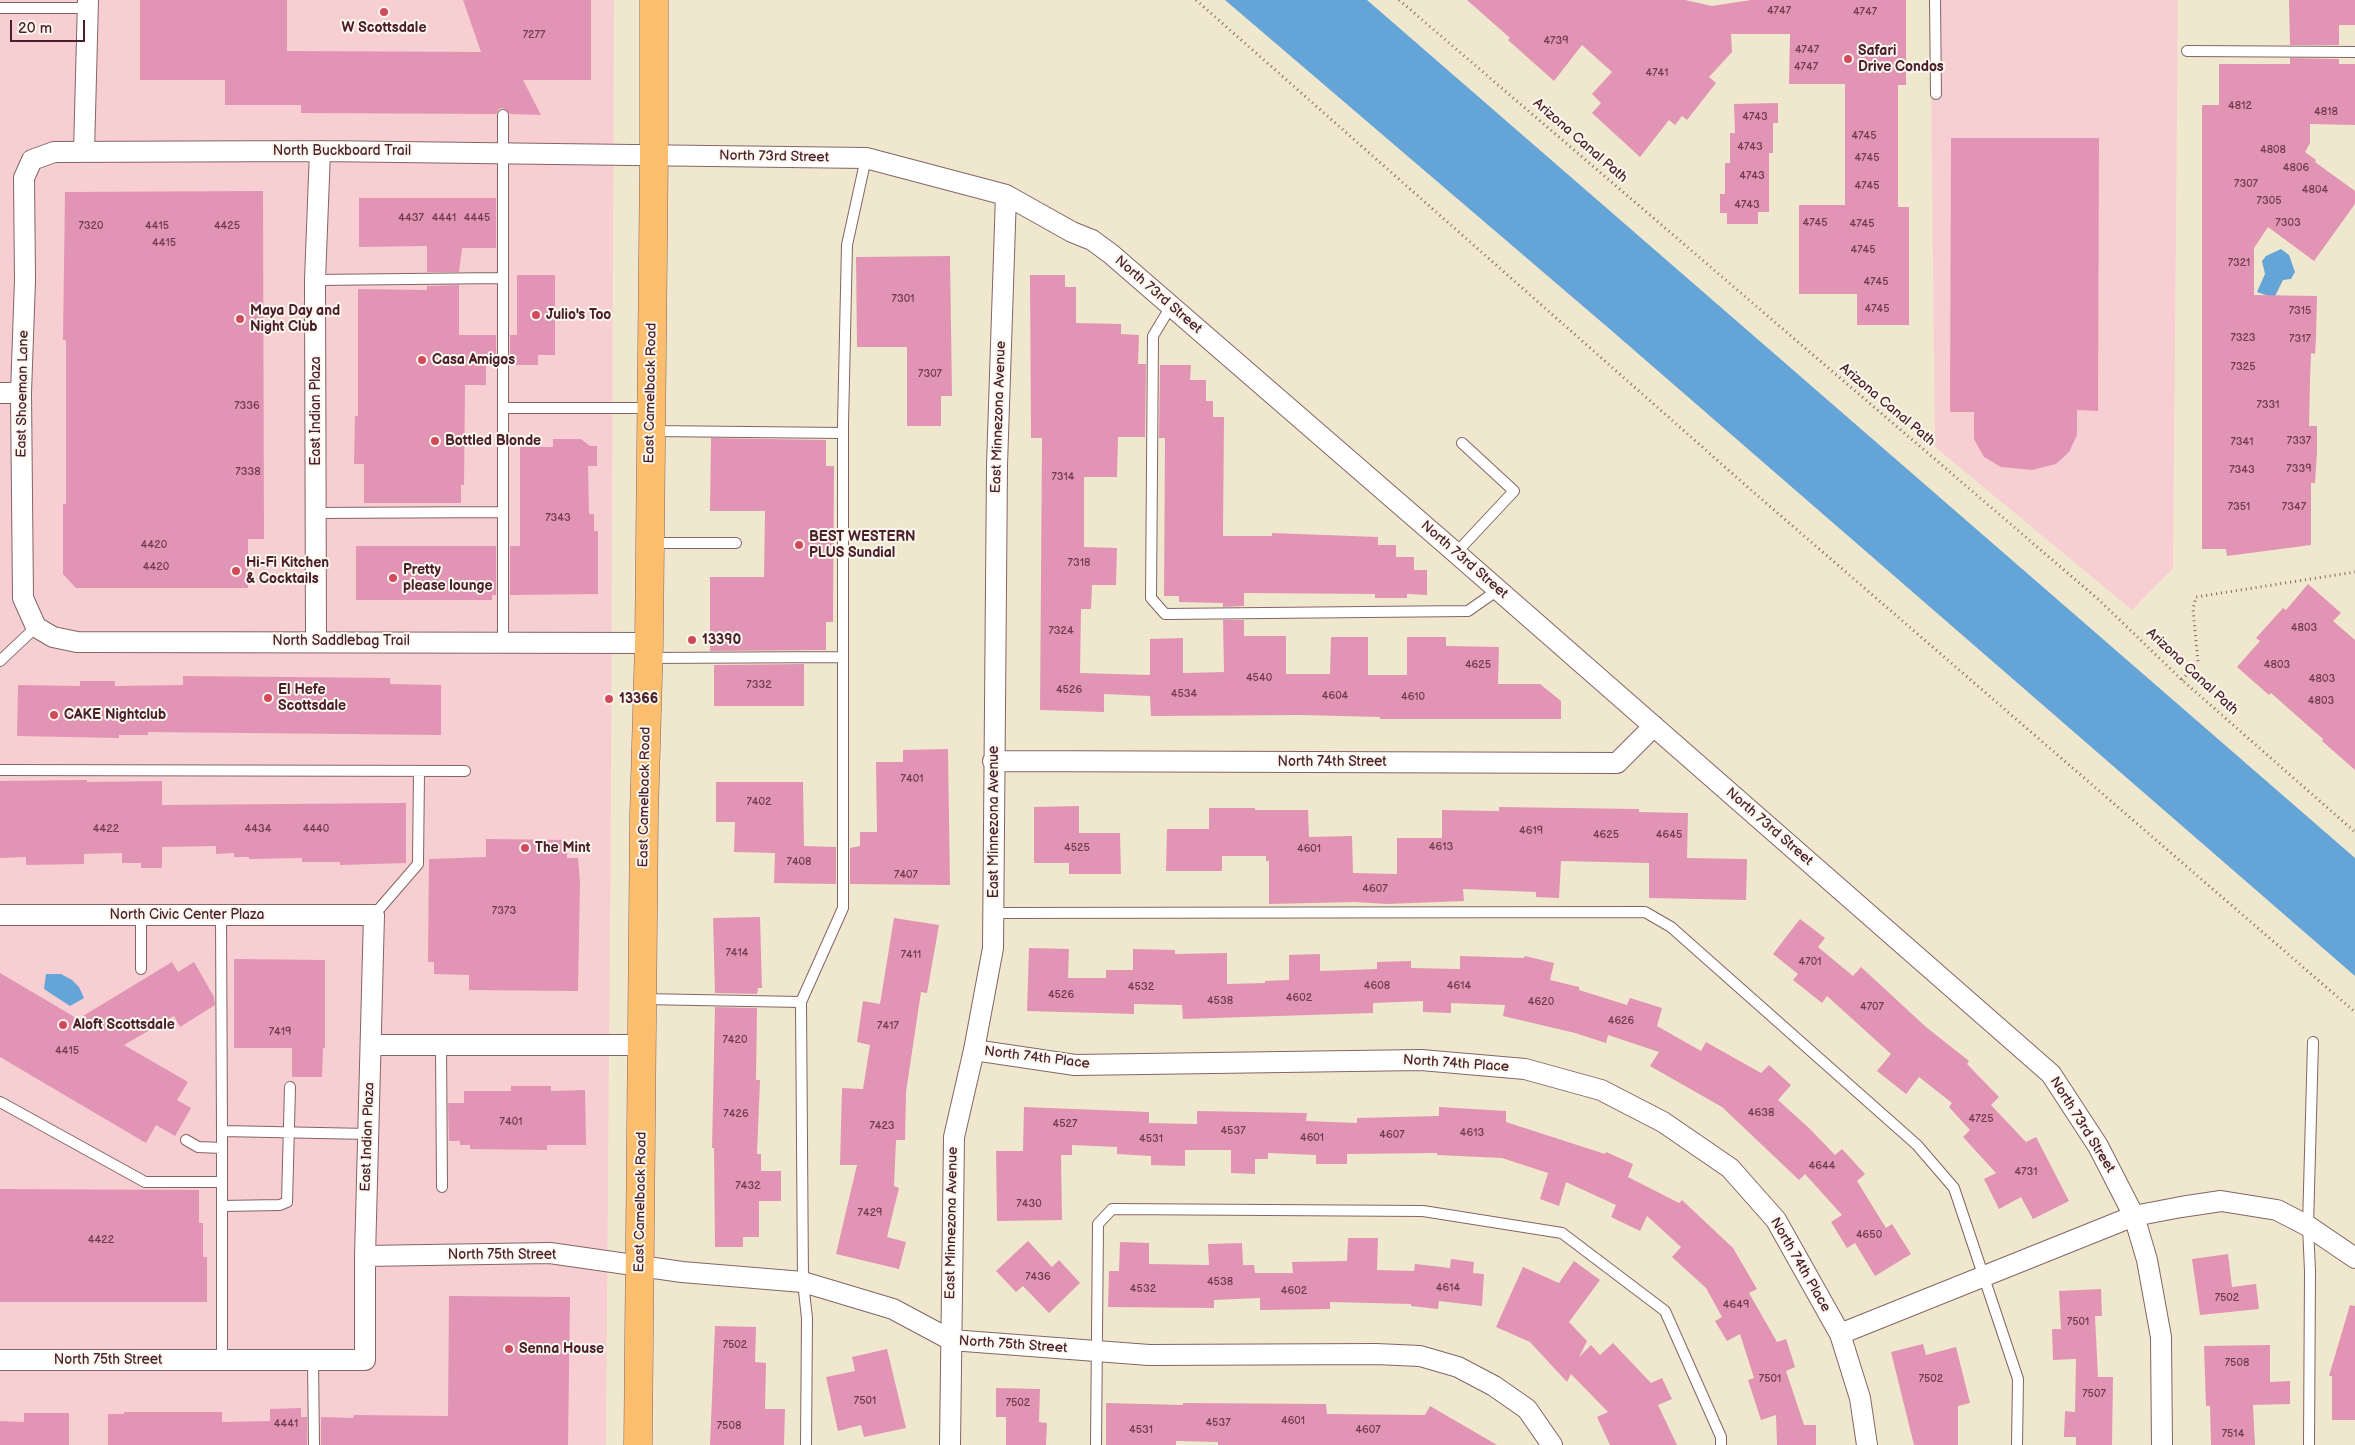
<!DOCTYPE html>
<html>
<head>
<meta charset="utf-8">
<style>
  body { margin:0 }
  #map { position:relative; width:2355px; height:1445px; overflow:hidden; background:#f0e8ce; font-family:"Balsamiq Sans",sans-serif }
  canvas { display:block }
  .scale { position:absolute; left:10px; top:20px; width:75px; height:22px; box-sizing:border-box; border:2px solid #4a1f2b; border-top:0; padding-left:6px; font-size:15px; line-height:18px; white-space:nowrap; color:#4a1f2b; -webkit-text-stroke:4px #fbf7ec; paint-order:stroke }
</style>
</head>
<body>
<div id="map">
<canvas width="2355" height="1445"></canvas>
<div class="scale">20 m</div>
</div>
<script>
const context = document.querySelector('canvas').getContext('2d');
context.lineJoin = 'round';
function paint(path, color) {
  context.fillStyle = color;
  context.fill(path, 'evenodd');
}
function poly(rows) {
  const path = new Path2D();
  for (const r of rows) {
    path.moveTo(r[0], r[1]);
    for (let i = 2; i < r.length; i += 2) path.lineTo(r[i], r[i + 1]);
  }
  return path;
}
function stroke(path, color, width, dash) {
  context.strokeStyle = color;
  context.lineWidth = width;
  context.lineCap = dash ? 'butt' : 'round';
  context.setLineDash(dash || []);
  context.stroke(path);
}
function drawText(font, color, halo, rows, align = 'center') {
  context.font = font + ' "Balsamiq Sans",sans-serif';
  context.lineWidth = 4;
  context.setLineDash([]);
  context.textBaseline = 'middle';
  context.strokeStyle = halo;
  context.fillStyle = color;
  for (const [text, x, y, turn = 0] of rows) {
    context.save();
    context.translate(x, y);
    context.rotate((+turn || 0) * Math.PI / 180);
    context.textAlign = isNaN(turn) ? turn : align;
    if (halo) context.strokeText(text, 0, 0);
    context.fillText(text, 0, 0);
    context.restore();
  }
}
paint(poly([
  [0,0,614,0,611,792,606,1445,0,1445],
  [1930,0,2178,0,2173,568,2132,610,1935,447]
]), '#f7cfd2');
paint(poly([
  [1225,0,1367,0,2355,858,2355,976,1612,331],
  [2281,249,2289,255,2295,272,2291,279,2283,280,2274,298,2257,292,2265,274,2262,261,2266,256],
  [46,974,61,974,72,980,79,987,84,998,70,1006,44,989]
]), '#64a4d7');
paint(poly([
  [140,0,287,0,287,51,481,52,463,0,591,0,591,80,523,80,541,115,510,114,503,108,499,109,496,114,301,113,301,105,225,105,225,80,140,80],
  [1467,0,1685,0,1712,6,1751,0,1906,0,1906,85,1898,85,1898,207,1909,207,1909,325,1857,325,1857,294,1799,294,1799,205,1845,205,1845,84,1789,84,1790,34,1731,34,1732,52,1709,77,1716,83,1687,120,1682,116,1675,125,1669,120,1640,157,1592,113,1601,103,1592,94,1612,72,1582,45,1554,81,1508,40,1510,38],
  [2289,0,2355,0,2355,25,2339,25,2339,45,2290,45],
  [2290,58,2339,59,2339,64,2355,64,2355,125,2310,124,2310,143,2305,152,2316,160,2315,162,2355,191,2355,204,2314,261,2268,227,2254,248,2254,295,2317,296,2316,339,2315,354,2311,353,2310,381,2309,426,2317,426,2317,452,2315,483,2311,483,2311,545,2227,556,2226,549,2202,549,2202,105,2219,105,2219,64,2290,64],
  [1778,103,1778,123,1773,123,1773,153,1769,153,1769,212,1758,212,1758,224,1727,224,1727,213,1720,213,1720,194,1725,194,1725,163,1730,163,1730,133,1735,133,1734,104],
  [1951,138,2099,138,2098,411,2077,410,2077,435,2069,452,2056,464,2032,470,2001,467,1984,457,1974,439,1974,412,1950,412],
  [263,191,264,539,248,539,248,588,76,588,63,574,63,504,66,504,66,340,63,340,65,192],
  [359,198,496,198,496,248,462,248,459,272,427,272,427,246,359,247],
  [950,256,952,396,941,396,941,426,907,426,907,347,857,347,856,257],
  [517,275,555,275,555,355,538,355,538,365,510,365,510,335,517,335],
  [1030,275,1065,275,1065,287,1076,287,1076,323,1121,324,1121,334,1139,335,1138,364,1146,364,1145,437,1118,437,1117,477,1084,477,1084,547,1117,548,1116,585,1092,585,1091,609,1081,609,1080,673,1150,675,1150,639,1183,638,1183,673,1224,672,1223,620,1244,620,1244,636,1286,636,1286,674,1330,674,1331,637,1368,637,1368,675,1407,675,1407,637,1446,637,1446,646,1499,647,1498,684,1540,684,1561,701,1561,719,1380,719,1380,717,1302,715,1151,716,1150,696,1104,694,1104,712,1040,710,1042,438,1031,438],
  [459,285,459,335,496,335,496,365,486,365,486,385,465,385,464,485,461,485,461,503,364,503,364,464,354,464,355,416,358,416,358,289,427,290,427,286],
  [1160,365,1191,365,1190,380,1206,380,1206,401,1213,401,1213,417,1224,417,1223,536,1272,536,1272,533,1378,537,1378,545,1396,545,1396,557,1414,557,1414,570,1427,570,1427,595,1407,594,1407,598,1375,598,1375,594,1244,593,1244,606,1223,607,1223,603,1179,602,1179,596,1164,596,1165,438,1159,438],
  [711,438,826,440,826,466,834,466,833,622,826,622,826,650,710,651,710,577,764,577,765,511,710,511],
  [553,439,581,439,590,446,597,446,597,466,588,466,589,514,594,514,594,531,598,531,598,594,510,595,510,546,520,546,520,447,553,447],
  [356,546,496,546,496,595,492,595,492,600,356,600],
  [2308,584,2341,613,2333,621,2355,640,2355,770,2322,741,2323,739,2271,693,2269,695,2237,667,2260,641,2256,638,2283,608,2286,610],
  [804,664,804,706,714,706,714,665],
  [183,676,390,678,390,684,441,685,441,735,148,732,148,735,119,735,119,738,17,736,18,685,80,686,80,681,115,681,115,686,183,685],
  [948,749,950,885,850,884,850,848,860,846,860,832,877,832,876,762,903,762,903,750],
  [87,780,87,782,162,781,162,805,406,803,406,863,340,865,340,862,302,862,302,858,249,859,249,857,234,857,234,853,216,854,216,846,162,847,162,868,141,868,141,863,122,863,122,853,84,854,84,864,26,865,26,857,0,858,0,781],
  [716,782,803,782,804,846,836,847,836,884,774,883,775,853,734,852,735,822,716,822],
  [1079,806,1079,833,1120,833,1121,874,1069,874,1069,863,1034,863,1034,807],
  [1499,807,1639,809,1639,812,1688,813,1687,858,1747,859,1746,900,1649,898,1649,863,1561,861,1559,898,1536,897,1536,892,1463,889,1464,901,1387,904,1355,902,1269,904,1269,861,1266,861,1266,856,1222,856,1222,871,1166,871,1167,829,1209,829,1209,808,1255,808,1255,810,1308,810,1309,837,1352,836,1353,873,1397,874,1397,838,1442,838,1442,810,1499,811],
  [486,839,567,840,567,858,578,858,580,882,578,991,469,990,469,975,434,974,434,962,428,962,429,859,486,857],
  [760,917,762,988,758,988,757,994,715,993,713,918],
  [894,918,939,925,927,993,921,992,906,1092,905,1140,896,1140,894,1186,899,1188,887,1237,906,1242,899,1269,836,1254,857,1165,840,1165,842,1088,863,1089,870,1045,857,1042,863,1001,880,1004],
  [1800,919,1825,938,1818,947,1853,976,1861,967,1926,1027,1969,1061,1967,1064,1999,1097,1991,1105,2026,1142,2036,1137,2069,1201,2033,1219,2021,1197,1999,1209,1984,1179,1996,1173,1963,1137,1970,1130,1949,1107,1952,1103,1919,1077,1906,1094,1877,1071,1891,1054,1827,996,1822,1003,1793,980,1798,974,1773,954],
  [1029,948,1069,949,1068,978,1106,978,1106,970,1133,970,1133,949,1175,950,1175,954,1227,953,1227,984,1265,983,1265,981,1289,980,1289,955,1320,954,1320,971,1377,969,1377,962,1411,961,1411,968,1460,969,1460,956,1524,958,1525,956,1554,963,1550,980,1579,987,1579,990,1627,1005,1630,998,1662,1008,1657,1026,1701,1051,1706,1042,1761,1073,1769,1065,1791,1085,1778,1100,1810,1129,1835,1155,1842,1149,1865,1174,1857,1181,1886,1228,1892,1224,1911,1254,1875,1276,1855,1243,1847,1248,1831,1222,1842,1215,1805,1174,1799,1180,1722,1107,1650,1066,1659,1052,1608,1035,1606,1043,1575,1033,1503,1016,1505,1005,1451,1003,1451,1013,1423,1012,1423,1001,1373,1003,1373,1013,1183,1019,1182,1005,1134,1004,1134,1014,1027,1011],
  [234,959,325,960,325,1048,323,1048,322,1077,292,1077,292,1048,234,1048],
  [172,962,178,972,194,962,214,997,215,1005,180,1027,174,1016,124,1045,188,1082,177,1100,191,1108,175,1136,156,1125,146,1143,0,1057,0,973,78,1019],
  [715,1007,757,1008,756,1080,760,1080,757,1154,761,1154,761,1171,781,1171,781,1201,759,1201,759,1237,743,1237,743,1247,715,1247,714,1148,712,1148],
  [511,1086,551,1086,551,1091,585,1090,586,1145,547,1145,547,1150,470,1149,470,1145,460,1145,460,1141,449,1141,448,1103,464,1103,464,1091,511,1091],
  [1024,1107,1149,1112,1149,1123,1197,1124,1197,1111,1307,1113,1306,1121,1357,1123,1357,1118,1439,1116,1439,1107,1506,1111,1506,1122,1605,1154,1606,1152,1633,1164,1628,1177,1679,1203,1682,1200,1733,1248,1757,1289,1749,1293,1777,1342,1786,1339,1795,1367,1786,1371,1804,1425,1816,1425,1816,1445,1777,1445,1776,1415,1761,1420,1748,1380,1754,1378,1740,1334,1727,1341,1715,1321,1722,1317,1706,1288,1672,1257,1681,1247,1647,1216,1640,1231,1611,1217,1616,1205,1566,1182,1559,1206,1540,1199,1548,1173,1502,1158,1437,1155,1437,1153,1347,1154,1347,1164,1316,1164,1316,1155,1268,1153,1268,1159,1255,1159,1255,1174,1231,1173,1231,1150,1185,1150,1185,1166,1151,1165,1151,1156,1117,1154,1117,1147,1072,1145,1072,1155,1061,1155,1062,1220,997,1221,996,1151,1023,1151],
  [0,1189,199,1190,199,1223,203,1223,203,1257,207,1257,207,1302,0,1302],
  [1348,1238,1378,1238,1377,1270,1414,1271,1415,1264,1450,1268,1451,1259,1474,1262,1473,1273,1484,1274,1482,1306,1439,1301,1438,1309,1411,1306,1411,1304,1330,1302,1330,1309,1260,1310,1260,1298,1214,1300,1214,1308,1108,1307,1109,1271,1119,1271,1120,1242,1149,1243,1149,1264,1209,1265,1208,1244,1242,1243,1243,1265,1254,1265,1255,1273,1293,1273,1292,1262,1347,1261],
  [1028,1241,1052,1267,1059,1260,1080,1283,1049,1313,1023,1286,1016,1292,996,1271],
  [2228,1254,2232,1287,2256,1284,2259,1309,2200,1315,2192,1259],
  [1574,1261,1600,1280,1569,1322,1587,1341,1579,1357,1591,1345,1600,1355,1613,1343,1651,1383,1662,1378,1672,1399,1658,1405,1677,1445,1610,1445,1597,1417,1608,1412,1571,1374,1567,1382,1530,1342,1496,1327,1523,1267,1559,1283],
  [2101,1289,2102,1316,2095,1316,2098,1377,2113,1377,2112,1445,2076,1445,2076,1437,2064,1437,2065,1411,2075,1412,2076,1359,2053,1360,2052,1329,2061,1329,2059,1291],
  [449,1296,570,1297,568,1445,321,1445,321,1417,353,1418,354,1415,448,1416],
  [2350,1305,2355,1306,2355,1420,2332,1420,2332,1376,2329,1376],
  [715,1326,756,1327,755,1362,766,1363,765,1409,785,1409,784,1445,710,1445],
  [1923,1344,1926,1355,1956,1347,1970,1403,1958,1406,1958,1445,1914,1445,1891,1352],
  [2270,1345,2270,1382,2290,1381,2290,1404,2253,1405,2255,1445,2211,1445,2210,1406,2206,1406,2204,1346],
  [887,1349,906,1428,864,1437,861,1425,838,1431,826,1377,855,1371,852,1357],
  [996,1388,1040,1389,1039,1422,1047,1423,1046,1445,1006,1445,1006,1417,996,1417],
  [1106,1403,1183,1405,1183,1403,1326,1404,1327,1414,1425,1415,1430,1406,1497,1445,1218,1445,1218,1442,1176,1441,1176,1445,1106,1445],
  [301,1408,301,1417,307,1417,307,1445,108,1445,108,1414,124,1414,124,1412,222,1412,222,1422,270,1421,270,1409],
  [24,1413,69,1413,69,1445,0,1445,0,1421,24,1422]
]), '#e194b3');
const lane = poly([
  [1935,0,1936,94],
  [0,8,88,8],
  [2187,51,2355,52],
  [315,280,502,278],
  [1171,306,1153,336,1151,598,1165,614,1468,611,1498,590],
  [503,408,650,408],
  [652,431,843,433],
  [316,513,503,512],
  [651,543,736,543],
  [1456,553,1514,491,1462,443],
  [503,642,503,115],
  [648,658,842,657],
  [0,661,36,627],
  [0,770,465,771],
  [993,913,1645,912,1671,927,1917,1145,1954,1188,2018,1379,2017,1445],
  [141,915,141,969],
  [221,915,222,1131,368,1134],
  [374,915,418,864,419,771],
  [643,999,801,1002],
  [441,1045,442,1187],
  [0,1102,145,1182,222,1182],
  [222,1131,222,1360],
  [186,1140,198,1147,222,1148],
  [222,1206,280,1205,287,1202,290,1087],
  [313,1360,314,1445],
  [806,1445,807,1318,803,1282,801,1002,843,908,843,424,847,245,866,158],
  [1096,1445,1098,1224,1112,1209,1423,1211,1562,1233,1665,1311,1721,1437,1721,1445],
  [2309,1445,2310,1271,2308,1226,2313,1042]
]);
const street = poly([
  [84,152,88,0],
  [0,393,21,393],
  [316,642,315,280,320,151],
  [649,643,77,642,53,637,36,627,23,598,21,393,25,280,24,178,32,160,54,152,320,151,866,158,1006,195,1072,232,1092,240,1111,254,1456,553,2051,1074,2098,1146,2134,1216,2147,1260,2161,1337,2162,1445],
  [993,761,1617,763,1654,726],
  [0,915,374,915,365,1256,365,1360,0,1360],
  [371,1045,643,1045],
  [974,1050,1075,1065,1421,1060,1525,1069,1601,1090,1663,1122,1730,1168,1776,1220,1840,1334,1860,1398,1867,1445],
  [365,1256,550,1253,682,1272,803,1282,893,1309,951,1340,1149,1355,1376,1354,1420,1356,1458,1367,1494,1386,1527,1409,1552,1445],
  [1840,1334,2134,1216,2181,1207,2221,1201,2277,1210,2308,1226,2355,1258],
  [950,1445,954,1137,974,1050,993,948,997,465,1006,195]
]);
const primary = poly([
  [638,1445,644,815,649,643,654,156,654,0]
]);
stroke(lane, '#846564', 12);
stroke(street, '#846564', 22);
stroke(primary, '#846564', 29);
stroke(poly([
  [1196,0,1751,490,2355,1012],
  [1399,0,2098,599,2182,680,2355,832],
  [2182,680,2198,662,2193,609,2196,597,2355,572]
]), '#846564', 3, [1, 4]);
stroke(lane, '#fff', 10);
stroke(street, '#fff', 20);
stroke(primary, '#fbbe6e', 28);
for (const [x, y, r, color] of [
  [384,12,5,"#d1495b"],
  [1848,59,5,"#d1495b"],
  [536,315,5,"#d1495b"],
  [240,319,5,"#d1495b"],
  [422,360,5,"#d1495b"],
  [435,441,5,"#d1495b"],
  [799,545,5,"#d1495b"],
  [236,571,5,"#d1495b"],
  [393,578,5,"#d1495b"],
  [692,640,5,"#d1495b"],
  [268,698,5,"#d1495b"],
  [609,699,5,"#d1495b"],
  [54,715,5,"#d1495b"],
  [525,848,5,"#d1495b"],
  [63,1025,5,"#d1495b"],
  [509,1349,5,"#d1495b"]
]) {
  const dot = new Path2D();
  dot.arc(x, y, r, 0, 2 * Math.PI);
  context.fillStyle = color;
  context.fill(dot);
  stroke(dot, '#fbf7ec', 2);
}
drawText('11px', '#703c4d', null, [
  ["4747",1779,11],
  ["4747",1865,12],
  ["7277",534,35],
  ["4739",1556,41],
  ["4747",1807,50],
  ["4747",1806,67],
  ["4741",1657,73],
  ["4812",2240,106],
  ["4818",2326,112],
  ["4743",1755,117],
  ["4745",1864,136],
  ["4743",1750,147],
  ["4808",2273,150],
  ["4745",1867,158],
  ["4806",2296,168],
  ["4743",1752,176],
  ["7307",2246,184],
  ["4745",1867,186],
  ["4804",2315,190],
  ["7305",2269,201],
  ["4743",1747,205],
  ["4437",411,218],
  ["4441",444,218],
  ["4445",477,218],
  ["4745",1815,223],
  ["7303",2288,223],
  ["4745",1862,224],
  ["7320",91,226],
  ["4415",157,226],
  ["4425",227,226],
  ["4415",164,243],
  ["4745",1863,250],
  ["7321",2239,263],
  ["4745",1876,282],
  ["7301",903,299],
  ["4745",1877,309],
  ["7315",2300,311],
  ["7323",2243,338],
  ["7317",2300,339],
  ["7325",2243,367],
  ["7307",930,374],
  ["7331",2268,405],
  ["7336",247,406],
  ["7337",2299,441],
  ["7341",2242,442],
  ["7339",2299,469],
  ["7343",2242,470],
  ["7338",248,472],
  ["7314",1063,477],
  ["7351",2239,507],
  ["7347",2294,507],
  ["7343",558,518],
  ["4420",154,545],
  ["7318",1079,563],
  ["4420",156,567],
  ["4803",2304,628],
  ["7324",1061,631],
  ["4625",1478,665],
  ["4803",2277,665],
  ["4540",1259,678],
  ["4803",2322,679],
  ["7332",759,685],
  ["4526",1069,690],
  ["4534",1184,694],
  ["4604",1335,696],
  ["4610",1413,697],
  ["4803",2321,701],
  ["7401",912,779],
  ["7402",759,802],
  ["4422",106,829],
  ["4434",258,829],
  ["4440",316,829],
  ["4619",1531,831],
  ["4625",1606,835],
  ["4645",1669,835],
  ["4613",1441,847],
  ["4525",1077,848],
  ["4601",1309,849],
  ["7408",799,862],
  ["7407",906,875],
  ["4607",1375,889],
  ["7373",504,911],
  ["7414",737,953],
  ["7411",911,955],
  ["4701",1810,962],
  ["4608",1377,986],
  ["4614",1459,986],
  ["4532",1141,987],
  ["4526",1061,995],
  ["4602",1299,998],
  ["4538",1220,1001],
  ["4620",1541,1002],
  ["4707",1872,1007],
  ["4626",1621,1021],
  ["7417",888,1026],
  ["7419",280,1032],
  ["7420",735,1040],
  ["4415",67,1051],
  ["4638",1761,1113],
  ["7426",736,1114],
  ["4725",1981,1119],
  ["7401",511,1122],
  ["4527",1065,1124],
  ["7423",882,1126],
  ["4537",1233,1131],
  ["4613",1472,1133],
  ["4607",1392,1135],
  ["4601",1312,1138],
  ["4531",1151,1139],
  ["4644",1822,1166],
  ["4731",2026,1172],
  ["7432",748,1186],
  ["7430",1029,1204],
  ["7429",870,1213],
  ["4650",1869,1235],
  ["4422",101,1240],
  ["7436",1038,1277],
  ["4538",1220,1282],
  ["4614",1448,1288],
  ["4532",1143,1289],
  ["4602",1294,1291],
  ["7502",2227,1298],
  ["4649",1736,1305],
  ["7501",2078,1322],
  ["7502",735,1345],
  ["7508",2237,1363],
  ["7501",1770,1379],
  ["7502",1931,1379],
  ["7507",2094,1394],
  ["7501",865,1401],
  ["7502",1018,1403],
  ["4601",1293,1421],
  ["4537",1218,1423],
  ["4441",286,1424],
  ["7508",729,1426],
  ["4531",1141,1430],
  ["4607",1368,1430],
  ["7514",2233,1434]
]);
drawText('bold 14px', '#4a1f2b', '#fbf7ec', [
  ["W Scottsdale",384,28,"center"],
  ["Safari",1858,51],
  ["Drive Condos",1858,67],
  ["Maya Day and",250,311],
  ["Night Club",250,327],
  ["Julio's Too",546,315],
  ["Casa Amigos",432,360],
  ["Bottled Blonde",445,441],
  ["BEST WESTERN",809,537],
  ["PLUS Sundial",809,553],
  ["Hi-Fi Kitchen",246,563],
  ["& Cocktails",246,579],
  ["Pretty",403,570],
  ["please lounge",403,586],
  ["13390",702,640],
  ["El Hefe",278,690],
  ["Scottsdale",278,706],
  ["13366",619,699],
  ["CAKE Nightclub",64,715],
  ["The Mint",535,848],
  ["Aloft Scottsdale",73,1025],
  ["Senna House",519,1349]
], 'left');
drawText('14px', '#4a1f2b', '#fbf7ec', [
  ["Arizona Canal Path",1580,141,41],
  ["North Buckboard Trail",342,151],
  ["North 73rd Street",774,157,1],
  ["North 73rd Street",1158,295,41],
  ["East Camelback Road",651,393,-89],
  ["East Shoeman Lane",23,394,-89],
  ["Arizona Canal Path",1887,405,40],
  ["East Indian Plaza",316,411,-90],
  ["East Minnezona Avenue",999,417,-88],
  ["North 73rd Street",1464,560,41],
  ["North Saddlebag Trail",341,641],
  ["Arizona Canal Path",2192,672,43],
  ["North 74th Street",1332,762],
  ["East Camelback Road",645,797,-89],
  ["East Minnezona Avenue",994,822,-90],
  ["North 73rd Street",1769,827,41],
  ["North Civic Center Plaza",187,915],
  ["North 74th Place",1037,1058,7],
  ["North 74th Place",1456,1064,4],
  ["North 73rd Street",2082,1125,58],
  ["East Indian Plaza",368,1137,-88],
  ["East Camelback Road",641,1202,-89],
  ["East Minnezona Avenue",952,1223,-89],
  ["North 75th Street",502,1255],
  ["North 74th Place",1800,1265,60],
  ["North 75th Street",1013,1345,4],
  ["North 75th Street",108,1360]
]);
</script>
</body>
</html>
